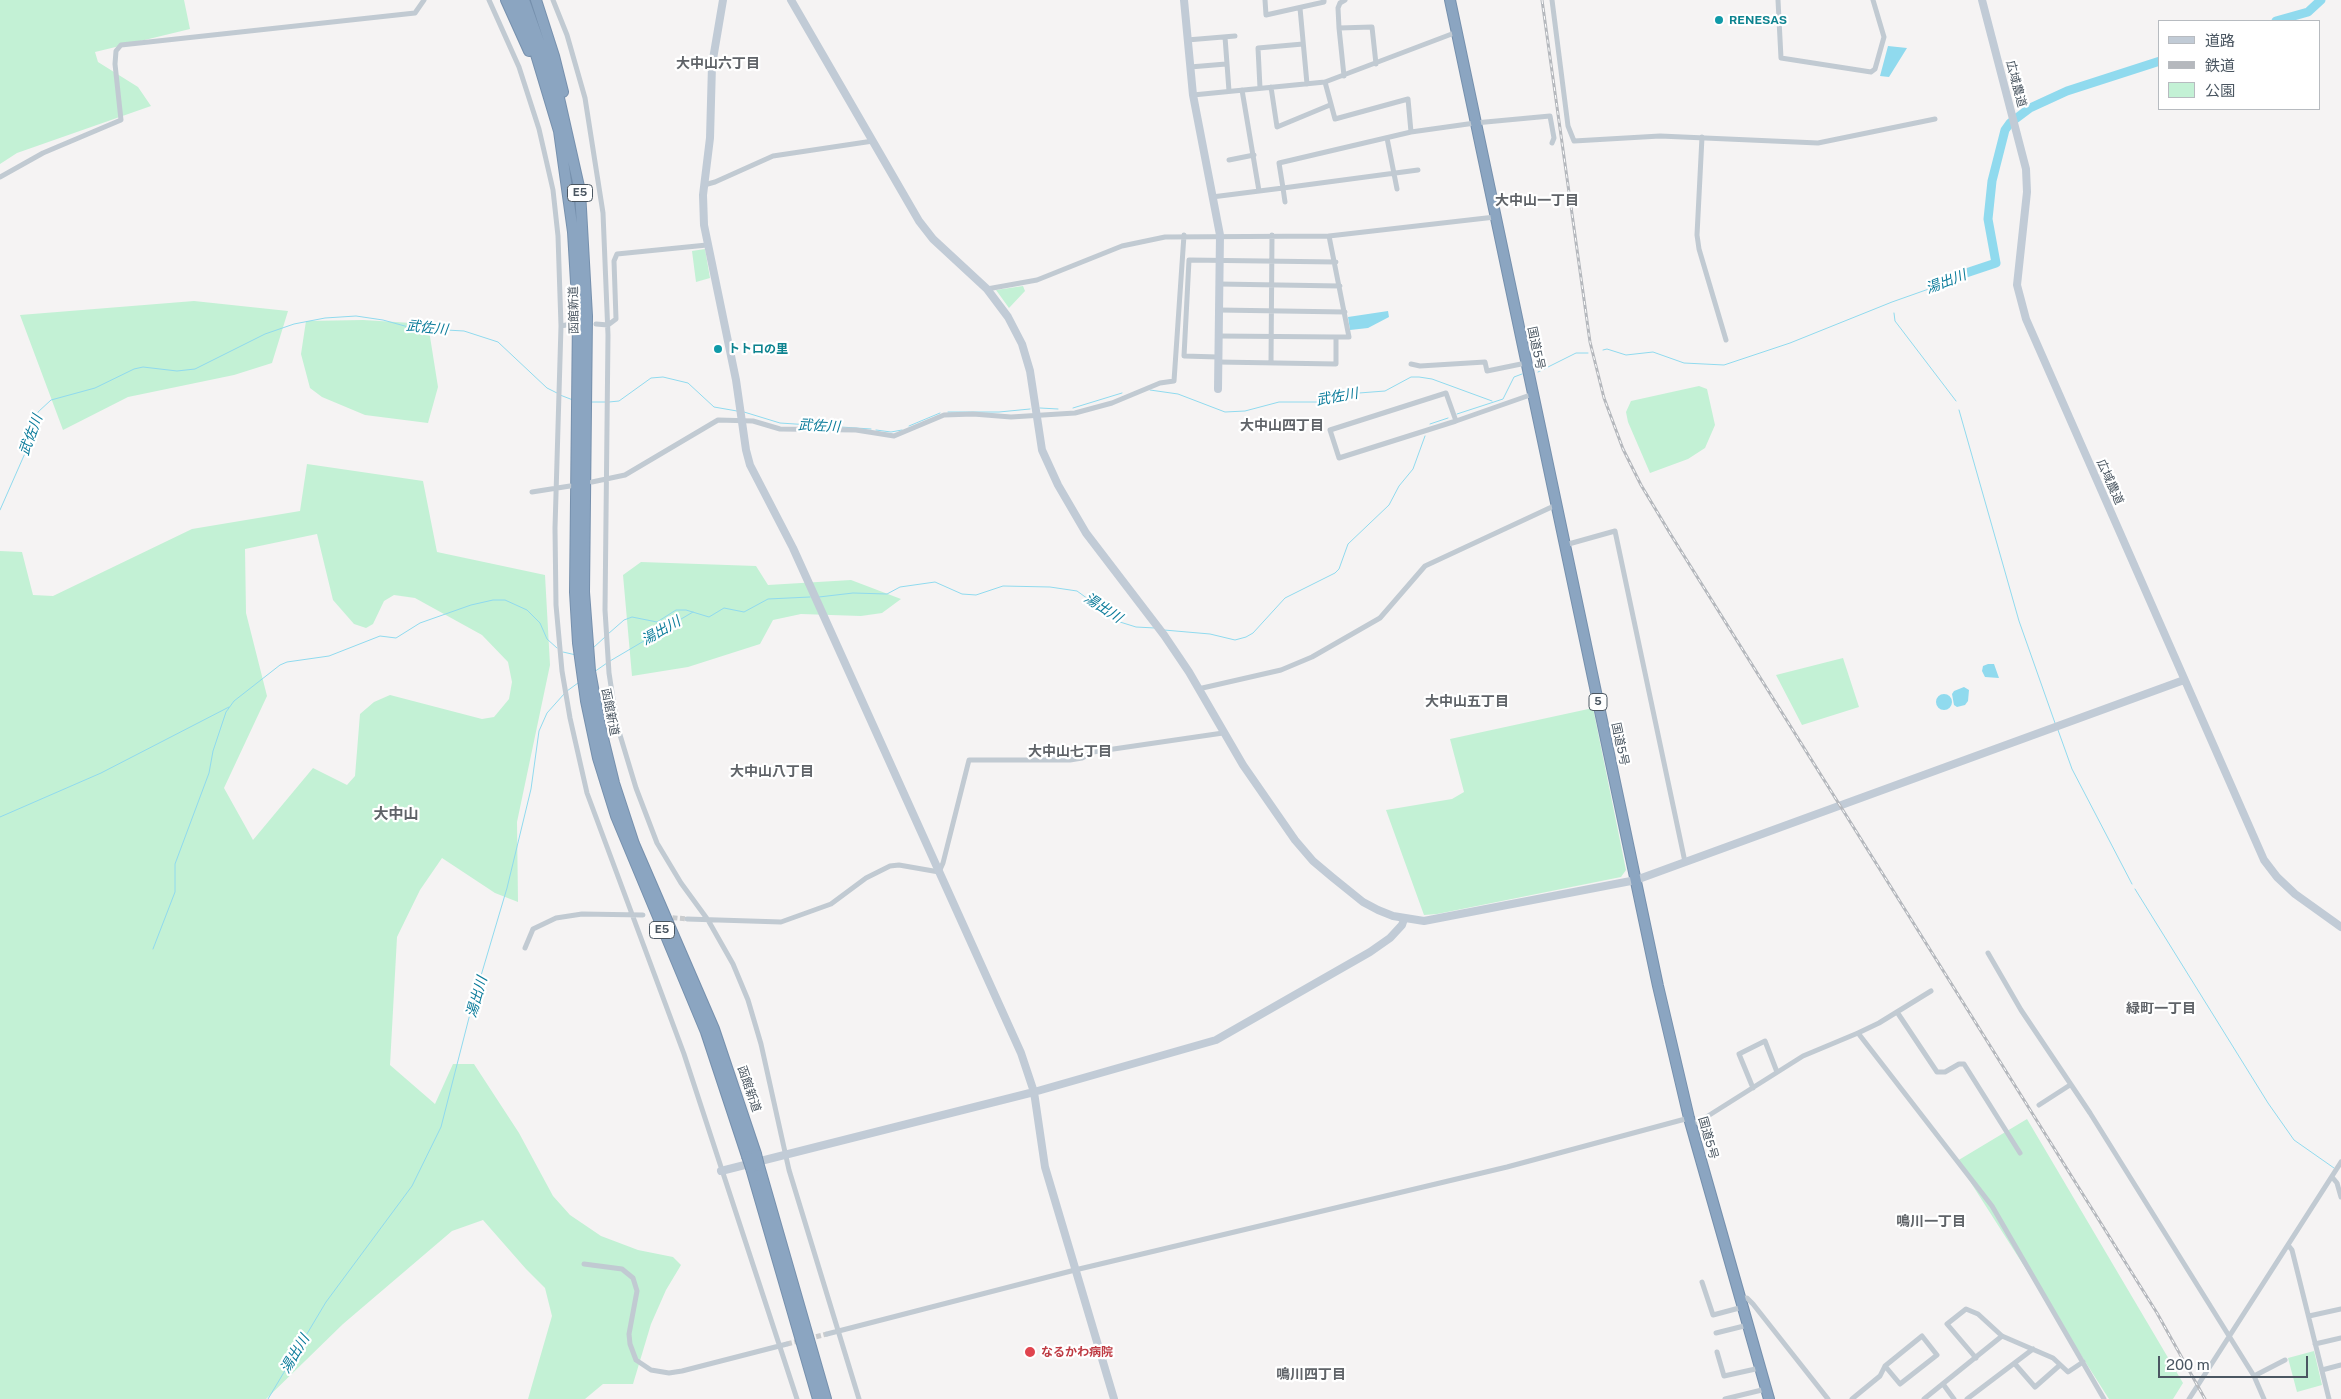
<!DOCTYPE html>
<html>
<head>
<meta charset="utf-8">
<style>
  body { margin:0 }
  #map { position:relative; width:2341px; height:1399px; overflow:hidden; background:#f5f3f3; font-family:"Public Sans","Noto Sans JP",sans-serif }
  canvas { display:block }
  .legend { position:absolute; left:2158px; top:20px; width:162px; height:90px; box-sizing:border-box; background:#fff; border:1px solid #b7bbc0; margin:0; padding:6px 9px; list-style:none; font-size:15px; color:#4a5661 }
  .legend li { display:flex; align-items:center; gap:10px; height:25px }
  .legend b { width:25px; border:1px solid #b7bbc0 }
  .scale { position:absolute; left:2158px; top:1356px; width:150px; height:22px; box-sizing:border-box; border:2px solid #4a5661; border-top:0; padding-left:6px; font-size:15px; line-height:18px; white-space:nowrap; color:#4a5661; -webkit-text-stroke:4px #fff; paint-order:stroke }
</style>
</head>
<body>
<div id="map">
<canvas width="2341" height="1399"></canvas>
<ul class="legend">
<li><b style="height:6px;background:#c1cbd6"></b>道路</li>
<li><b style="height:6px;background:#b5b8bd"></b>鉄道</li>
<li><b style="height:14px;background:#c3f1d5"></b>公園</li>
</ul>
<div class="scale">200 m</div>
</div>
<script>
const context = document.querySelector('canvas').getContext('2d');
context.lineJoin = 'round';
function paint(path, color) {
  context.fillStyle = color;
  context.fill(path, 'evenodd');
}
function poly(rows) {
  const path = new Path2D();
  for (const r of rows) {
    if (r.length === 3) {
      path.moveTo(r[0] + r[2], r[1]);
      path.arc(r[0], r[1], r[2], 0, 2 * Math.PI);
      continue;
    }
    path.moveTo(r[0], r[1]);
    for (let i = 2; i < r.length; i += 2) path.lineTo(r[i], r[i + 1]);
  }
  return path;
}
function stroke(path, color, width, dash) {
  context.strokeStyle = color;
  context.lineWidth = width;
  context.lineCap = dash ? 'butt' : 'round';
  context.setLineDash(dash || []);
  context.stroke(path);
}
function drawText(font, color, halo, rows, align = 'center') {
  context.font = font + ' "Public Sans","Noto Sans JP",sans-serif';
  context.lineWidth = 4.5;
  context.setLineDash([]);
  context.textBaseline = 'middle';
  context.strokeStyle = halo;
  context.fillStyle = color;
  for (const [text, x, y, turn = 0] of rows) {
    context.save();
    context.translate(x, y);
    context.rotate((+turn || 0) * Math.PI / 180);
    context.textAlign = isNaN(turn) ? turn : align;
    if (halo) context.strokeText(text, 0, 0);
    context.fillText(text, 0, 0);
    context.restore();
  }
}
paint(poly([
  [0,0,184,0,190,29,95,52,98,62,138,87,151,106,17,153,0,164],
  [705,249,710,278,696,282,692,251],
  [1023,286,1025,291,1009,308,996,290],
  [194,301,288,311,272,363,234,375,128,397,63,430,20,315],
  [363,320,428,324,438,387,428,423,365,415,322,397,310,388,301,354,306,321],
  [1699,386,1707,389,1715,425,1705,448,1688,459,1650,473,1628,422,1626,412,1631,401],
  [307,464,423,481,437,552,545,575,550,665,517,822,518,902,495,893,442,858,420,890,397,937,390,1065,435,1104,453,1064,474,1064,519,1133,553,1196,570,1215,601,1236,638,1250,673,1257,681,1265,666,1290,651,1324,633,1384,603,1384,585,1399,528,1399,552,1316,545,1288,526,1269,483,1220,452,1231,343,1324,266,1399,0,1399,0,551,22,552,33,595,53,596,192,529,300,511],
  [317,534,333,600,354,624,366,628,373,624,384,601,394,595,415,598,482,635,508,662,512,682,509,699,494,717,482,719,390,695,374,702,360,714,355,776,347,785,313,768,253,840,224,788,267,696,246,613,245,549],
  [641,562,756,566,768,585,851,580,901,599,882,613,861,616,801,614,773,620,760,644,688,667,632,676,623,575],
  [1843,658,1859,707,1802,725,1776,675],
  [1593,708,1626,870,1621,877,1437,914,1424,915,1386,810,1452,799,1464,792,1450,739],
  [2027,1119,2183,1383,2173,1399,2109,1399,1957,1161],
  [2314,1351,2322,1385,2297,1392,2288,1358]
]), '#c3f1d5');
paint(poly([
  [1888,46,1907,48,1889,77,1880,76],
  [1388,311,1389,317,1368,328,1350,330,1348,317],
  [1988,664,1994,664,1999,678,1985,677,1982,671,1983,666],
  [1964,687,1969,690,1968,701,1965,705,1957,707,1954,705,1952,694,1954,691],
  [1944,702,8]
]), '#90daee');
stroke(poly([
  [1894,313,1895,321,1956,401],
  [1603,350,1607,349,1626,355,1653,352,1684,363,1724,365,1790,343,1892,302,1957,279,1963,274],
  [1538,372,1576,353,1588,353],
  [1150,390,1178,394,1225,412,1245,411,1279,402,1324,402,1346,394,1385,391,1411,377,1419,377,1432,379,1492,401],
  [560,395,573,400],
  [589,402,605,402],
  [609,402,619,401,651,378,663,377,688,383,714,407,737,411],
  [1040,408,1058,409],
  [1073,408,1122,393],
  [1959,410,2019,621,2055,723],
  [744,412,780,423,871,429],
  [948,412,999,412,1030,409],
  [1457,414,1503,399,1514,377,1522,374],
  [1430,424,1448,418],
  [909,426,940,413],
  [876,430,891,432,902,430],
  [0,510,26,451,38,412,51,400,95,388,134,369,143,367,177,371,195,369,265,334,294,324,325,318,356,316,383,320,412,328,464,331,498,342,547,388,557,393],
  [819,597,853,593,887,594,900,587,935,582,962,594,976,595,1003,586,1050,587,1077,591,1120,622,1136,627,1155,628],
  [1164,630,1210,634,1235,640,1246,637,1253,633,1285,598,1335,573,1339,569,1348,544,1389,505,1399,486,1413,469,1425,436],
  [608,634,624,620,632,617,657,622,676,610,686,610,709,617,724,608,744,612,768,599,810,597],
  [593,648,605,637],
  [563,652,576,655],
  [610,661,693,612],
  [594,672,607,663],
  [567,691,578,683],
  [2058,730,2072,769,2132,884],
  [0,817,101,773,229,707],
  [2135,889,2268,1103,2294,1140,2334,1168],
  [153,949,175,892,175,864,209,773,213,751,226,712,234,701,280,665,287,662,329,656,380,636,396,638,420,623,471,605,493,600,505,600,527,610,540,623,547,639,557,648],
  [268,1399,326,1302,412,1186,441,1127,472,1006,507,888,531,789,539,731,547,713,564,694]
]), '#90daee', 1);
stroke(poly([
  [2276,21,2308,12,2321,0],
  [1963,274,1996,263,1988,219,1992,181,2005,130,2010,123,2030,108,2067,91,2160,61]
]), '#90daee', 9);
stroke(poly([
  [665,917,687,919],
  [787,1344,827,1334]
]), '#caccce', 5, [5, 2.5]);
const highway = poly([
  [506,0,529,51],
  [515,0,532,41,559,131,573,232,578,316,575,592,578,643,586,701,598,758,616,816,706,1032,747,1156],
  [524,0,559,98,580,191,587,316,584,592,590,671,600,726,614,783,634,844,714,1029,756,1154],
  [536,0,554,56,563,92],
  [1450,0,1658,986,1689,1118,1769,1399],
  [759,1166,826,1399],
  [751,1168,818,1399]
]);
stroke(highway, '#7690ad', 12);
stroke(poly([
  [489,0,519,67,539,129,553,190,558,236,561,326,555,528,556,605,562,671,570,718,587,793,684,1054,797,1399],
  [553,0,567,35,585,98,603,213,608,335,605,610,609,673,617,725,636,788,657,843,681,883,708,920,733,964,748,1000,761,1044,789,1170,859,1399],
  [1265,0,1266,15,1324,2,1324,0],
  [1552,0,1568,126,1574,141,1660,136,1818,143,1935,119],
  [1778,0,1781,58,1871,72,1875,69,1884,37,1873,0],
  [1300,8,1307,84],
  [1339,28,1338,8,1340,3,1345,0],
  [1225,37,1229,91],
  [1187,40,1235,36],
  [1190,67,1226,64],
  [1344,76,1339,28,1372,27,1376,64],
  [1325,82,1335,119,1408,99,1411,132],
  [1271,87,1277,127,1330,105],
  [1260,88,1258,48,1303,44],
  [1242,90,1259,191],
  [1193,95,1325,82,1457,32],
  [1702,137,1697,235,1699,249,1726,340],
  [1387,138,1397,189],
  [1229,160,1254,155],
  [0,177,43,153,121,120,115,64,116,51,121,45,415,13,424,0],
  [704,185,715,182,773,156,873,141],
  [1212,197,1283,188,1279,163,1411,132,1475,123,1550,116,1554,138,1552,143],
  [1285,202,1283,188,1418,170],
  [1219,284,1340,286],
  [987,289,1037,280,1122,246,1165,237,1329,236,1495,217],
  [1219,310,1345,312],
  [596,324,608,325,616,319,614,261,617,254,707,245],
  [561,326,571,324],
  [1218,336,1336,337],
  [1218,357,1184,356,1189,260,1336,262],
  [1218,362,1336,364,1336,337,1349,337,1329,236],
  [1271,363,1272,235],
  [1411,364,1420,366,1485,362,1487,371,1526,363],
  [1456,421,1446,393,1330,430,1339,458,1456,421,1533,394],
  [592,482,625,475,718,420,753,421,780,429,856,430,894,436,944,415,973,414,1011,417,1075,413,1112,403,1160,383,1174,381,1184,235],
  [532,492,570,486],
  [1565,545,1615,531,1685,862],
  [1198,689,1281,670,1312,657,1380,618,1425,566,1556,505],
  [687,919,781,922,831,904,866,878,890,866,899,865,939,872,943,863,969,760,1070,760,1082,758,1093,752,1223,733],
  [525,948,533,929,556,918,582,914,643,915],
  [1988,953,2021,1010,2090,1113,2254,1376,2264,1399],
  [1897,1012,1937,1072,1945,1072,1959,1064,1964,1064,2020,1153],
  [1858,1033,1879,1023,1931,991],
  [1753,1088,1739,1054,1765,1041,1777,1072],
  [2039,1105,2070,1085],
  [1691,1124,1700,1121,1803,1056,1858,1033,1992,1206,2104,1399],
  [2332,1177,2337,1183,2341,1197],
  [2288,1245,2292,1250,2329,1399],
  [584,1264,622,1269,633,1278,637,1291,629,1334,630,1344,636,1360,651,1370,669,1373,682,1371,787,1344],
  [1702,1282,1713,1315,1743,1307],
  [1741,1298,1747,1298,1753,1304,1828,1399],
  [2309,1316,2341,1309],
  [1716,1333,1748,1325],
  [827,1334,1075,1270,1507,1167,1689,1118],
  [2315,1344,2341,1338],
  [1717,1352,1724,1376,1760,1368],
  [1976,1358,1947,1324,1966,1309,1978,1314,2002,1336,2053,1358,2068,1372,2083,1362],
  [2015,1364,2035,1387,2060,1365],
  [2322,1370,2341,1365],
  [2254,1376,2285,1360],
  [1943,1384,1954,1399],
  [1725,1399,1766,1389],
  [1852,1399,1880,1376,1885,1366,1922,1336,1937,1355,1900,1384,1885,1366],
  [1924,1399,2002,1336],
  [1967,1399,2033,1349],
  [2189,1399,2341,1162]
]), '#c1cad2', 5);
stroke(poly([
  [723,0,712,65,710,138,703,195,704,225,736,380,746,450,750,465,793,548,1021,1053,1034,1092,1045,1167,1114,1399],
  [791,0,919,221,933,239,987,289,1008,317,1022,344,1030,371,1042,450,1058,485,1086,533,1164,635,1189,672,1243,765,1295,840,1313,861,1332,877,1363,902,1378,910,1393,916,1424,921,1636,880,2184,680],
  [1184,0,1193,95,1220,235,1218,389],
  [1982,0,2026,169,2027,192,2017,285,2026,319,2264,860,2277,877,2295,894,2341,927],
  [721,1171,1034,1092,1216,1040,1370,952,1390,938,1402,925,1404,919]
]), '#c1cbd6', 8);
stroke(highway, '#8ba5c1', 10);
const rail = poly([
  [1542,0,1590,342,1604,398,1623,449,1641,485,1671,535,2157,1313,2205,1399]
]);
stroke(rail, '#b5b8bd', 3);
stroke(rail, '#fff', 1, [4]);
const highwayBridge = poly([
  [756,1154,759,1166],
  [747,1156,751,1168]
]);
stroke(highwayBridge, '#7690ad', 12, []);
stroke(highwayBridge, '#8ba5c1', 10);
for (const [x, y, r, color] of [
  [1719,20,5,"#0f9aa8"],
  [718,349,5,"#0f9aa8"],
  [1030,1352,6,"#e0444e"]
]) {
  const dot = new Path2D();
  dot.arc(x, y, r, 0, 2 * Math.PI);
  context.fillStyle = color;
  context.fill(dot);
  stroke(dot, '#fff', 2);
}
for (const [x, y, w] of [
  [580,193,25],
  [1598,702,18],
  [662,930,25]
]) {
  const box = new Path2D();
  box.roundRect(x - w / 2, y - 8.5, w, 17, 4);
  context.fillStyle = '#fff';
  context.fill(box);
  stroke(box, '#4a5661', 1);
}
drawText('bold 11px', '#4a5661', null, [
  ["E5",580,193],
  ["5",1598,702],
  ["E5",662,930]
]);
drawText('bold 12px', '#0d838f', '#fff', [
  ["RENESAS",1729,20],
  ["トトロの里",728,349]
], 'left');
drawText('12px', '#4a5661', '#fff', [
  ["広域農道",2016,84,75],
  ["函館新道",574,310,-91],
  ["国道5号",1536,348,78],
  ["広域農道",2110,482,66],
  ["函館新道",610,712,79],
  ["国道5号",1620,744,78],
  ["函館新道",749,1089,71],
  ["国道5号",1708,1138,74]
]);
drawText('bold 12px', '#be3a42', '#fff', [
  ["なるかわ病院",1041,1352]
], 'left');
drawText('bold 14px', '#5f6368', '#fff', [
  ["大中山六丁目",718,64],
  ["大中山一丁目",1537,201],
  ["大中山四丁目",1282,426],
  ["大中山五丁目",1467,702],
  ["大中山七丁目",1070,752],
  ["大中山八丁目",772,772],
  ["緑町一丁目",2161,1009],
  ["鳴川一丁目",1931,1222],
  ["鳴川四丁目",1311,1375]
]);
drawText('italic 14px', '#0c7c9b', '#fff', [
  ["湯出川",1946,282,-21],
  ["武佐川",427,328,6],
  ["武佐川",1337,397,-10],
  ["武佐川",819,426,3],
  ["武佐川",31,435,-70],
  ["湯出川",1103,608,33],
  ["湯出川",661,631,-30],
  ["湯出川",477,997,-74],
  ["湯出川",295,1354,-59]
]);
drawText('bold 15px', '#5f6368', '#fff', [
  ["大中山",396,814]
]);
</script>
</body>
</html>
